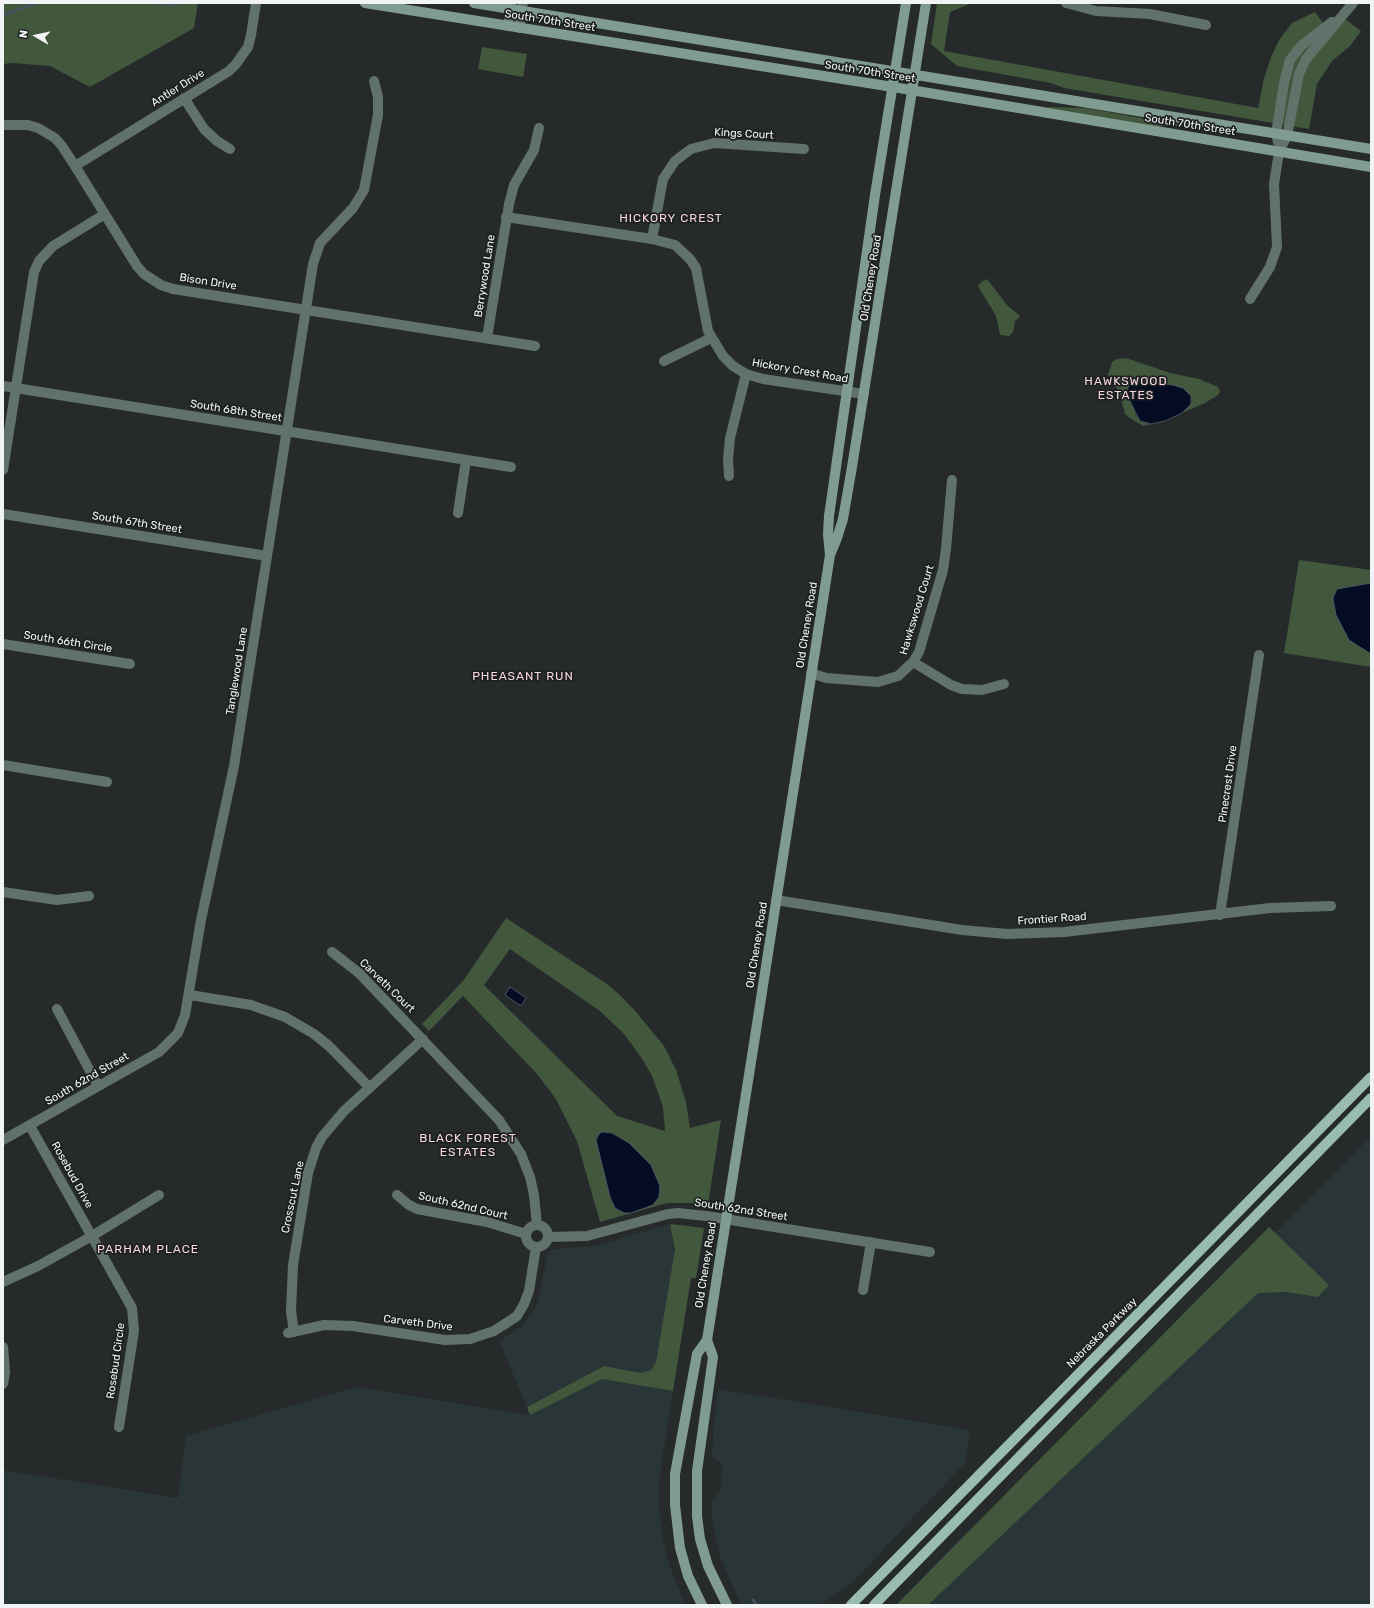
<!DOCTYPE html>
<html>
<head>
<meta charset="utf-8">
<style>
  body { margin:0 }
  #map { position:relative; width:1374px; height:1608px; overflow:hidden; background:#262a2a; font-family:Rubik,sans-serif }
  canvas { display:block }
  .frame { position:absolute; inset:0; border:4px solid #f1f4f4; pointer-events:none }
  .north { position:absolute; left:16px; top:16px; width:40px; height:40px; -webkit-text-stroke:3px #1c2020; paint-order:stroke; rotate:279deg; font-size:11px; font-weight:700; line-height:16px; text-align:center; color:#f1f4f4 }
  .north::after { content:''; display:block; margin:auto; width:14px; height:18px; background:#f1f4f4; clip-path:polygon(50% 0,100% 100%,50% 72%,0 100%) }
</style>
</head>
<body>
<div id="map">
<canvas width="1374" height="1608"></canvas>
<div class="frame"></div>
<div class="north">N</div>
</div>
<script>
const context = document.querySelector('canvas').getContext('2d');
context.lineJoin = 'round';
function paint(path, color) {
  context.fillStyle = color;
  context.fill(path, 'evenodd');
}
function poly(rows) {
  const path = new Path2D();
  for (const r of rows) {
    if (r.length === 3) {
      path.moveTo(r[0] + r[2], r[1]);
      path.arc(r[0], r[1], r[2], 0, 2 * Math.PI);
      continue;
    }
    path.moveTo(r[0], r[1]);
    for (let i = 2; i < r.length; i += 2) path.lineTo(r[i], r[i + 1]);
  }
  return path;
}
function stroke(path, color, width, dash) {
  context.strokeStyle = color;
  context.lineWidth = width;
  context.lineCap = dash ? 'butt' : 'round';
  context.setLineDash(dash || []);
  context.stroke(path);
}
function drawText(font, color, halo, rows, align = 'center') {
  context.font = font + ' Rubik,sans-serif';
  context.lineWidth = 3.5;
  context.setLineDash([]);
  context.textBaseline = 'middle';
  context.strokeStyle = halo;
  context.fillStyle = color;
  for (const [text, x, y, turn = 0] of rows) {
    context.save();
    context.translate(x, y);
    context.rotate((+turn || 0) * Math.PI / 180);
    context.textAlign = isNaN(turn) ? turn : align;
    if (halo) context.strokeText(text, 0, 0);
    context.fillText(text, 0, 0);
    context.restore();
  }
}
paint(poly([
  [1369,1138,1371,1140,1371,1605,917,1605,1043,1467],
  [670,1224,675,1249,656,1362,651,1370,641,1373,604,1366,527,1407,499,1341,521,1327,536,1307,540,1294,547,1255,553,1249,594,1246],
  [602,1379,673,1391,659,1481,659,1508,662,1536,669,1564,685,1605,3,1605,3,1470,178,1498,186,1436,356,1387,530,1415],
  [718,1389,970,1430,965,1463,849,1586,820,1605,741,1605,720,1557,712,1519,711,1501,720,1492,722,1464,712,1456,713,1434]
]), '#293536');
paint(poly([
  [3,3,198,3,194,28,90,87,50,66,13,63,3,64],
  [937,3,972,3,950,12,944,51,1258,108,1264,78,1272,55,1279,40,1292,23,1315,12,1326,27,1341,16,1361,31,1350,46,1332,61,1317,84,1309,129,1064,88,1051,83,957,66,931,44],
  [482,47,527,54,523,77,478,69],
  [1049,107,1085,108,1186,126,1157,126,1049,108],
  [987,279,1007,305,1020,316,1015,321,1013,332,1009,336,1000,335,996,316,978,286,981,282],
  [1126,358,1170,373,1199,379,1218,387,1220,392,1218,395,1205,403,1182,413,1191,404,1192,400,1128,396,1131,401,1136,416,1145,423,1151,424,1143,426,1131,419,1125,414,1119,391,1108,375,1112,362,1117,359],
  [1299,560,1371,570,1371,667,1284,653],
  [506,918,607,984,620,995,637,1013,664,1046,676,1070,686,1102,690,1128,721,1120,708,1205,692,1203,667,1203,600,1222,577,1141,556,1099,537,1074,463,996,429,1031,422,1024,463,981],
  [510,949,600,1011,624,1034,643,1060,652,1076,663,1107,665,1131,617,1116,484,985],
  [670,1224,704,1228,696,1278,691,1278,673,1391,602,1379,530,1415,527,1407,604,1366,641,1373,651,1370,656,1362,675,1249],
  [1269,1227,1329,1285,1318,1297,1286,1292,1258,1293,928,1605,896,1605]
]), '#42583d');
const water = poly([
  [1137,380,1173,385,1183,388,1191,396,1191,404,1182,413,1165,421,1151,424,1140,421,1126,393,1129,385,1137,380],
  [1371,583,1371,654,1349,640,1336,615,1333,598,1337,589,1371,583],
  [510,987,526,998,521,1006,505,995,510,987],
  [602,1132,612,1133,629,1143,651,1165,660,1186,659,1197,653,1205,631,1213,624,1213,615,1208,610,1197,596,1140,599,1134,602,1132]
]);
paint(water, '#030c23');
stroke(water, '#4a5262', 1);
stroke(poly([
  [156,3,173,5,181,3],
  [3,15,38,3],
  [753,1600,757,1605]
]), '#4a5262', 2.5);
stroke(poly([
  [1066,3,1096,11,1150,14,1206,25],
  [508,26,511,3],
  [519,28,523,3],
  [184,98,204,129,217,141,230,149],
  [3,125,28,125,38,128,55,138,62,146,75,166,137,266,144,274,161,285,173,289,535,346],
  [1278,142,1276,134,1284,83,1290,60,1301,46,1332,22],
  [75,166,229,71,236,64,248,47,251,35,256,3],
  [506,217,652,239,675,245,690,259,696,268,708,331,723,356,733,366,746,374,763,379,864,394],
  [652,239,663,179,675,161,691,149,714,143,804,149],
  [1250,299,1270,267,1277,247,1274,184,1279,152,1287,136,1299,74,1306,59,1353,3],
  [487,338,509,204,514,185,534,150,539,128],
  [664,361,711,338],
  [3,386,511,467],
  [3,470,34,272,39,261,53,246,105,214],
  [729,476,728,460,730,438,746,374],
  [458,513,466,460],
  [3,514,267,556],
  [3,644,130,664],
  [913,662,951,685,962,689,982,690,1004,684],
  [811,673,826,678,878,682,898,676,913,662,919,652,943,570,946,549,952,480],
  [3,765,107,782],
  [3,892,57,900,89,896],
  [776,900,962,930,1007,934,1064,932,1270,908,1331,906],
  [1220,915,1259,655],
  [332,952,359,973,499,1120,521,1154,530,1177,534,1195,537,1225],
  [190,995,251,1005,285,1017,314,1034,329,1046,370,1088],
  [57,1009,98,1086],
  [30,1126,132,1308,134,1331,119,1427],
  [3,1140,159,1052,178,1033,185,1015,201,920,234,766,313,264,320,243,353,208,364,190,378,115,378,97,374,81],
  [397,1195,409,1205,417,1209,487,1222,526,1234],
  [537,1236,11],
  [549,1237,587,1236,668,1214,678,1213,706,1216,930,1252],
  [3,1282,38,1266,92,1236,159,1195],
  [863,1290,871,1242],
  [294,1332,291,1311,293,1265,308,1173,316,1148,322,1137,344,1111,423,1039],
  [288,1333,324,1325,353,1326,445,1340,470,1339,494,1331,517,1316,524,1304,529,1291,536,1247],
  [3,1347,5,1372,3,1384]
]), '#61726b', 10);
stroke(poly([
  [365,3,893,87,1371,167],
  [474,3,1371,149],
  [830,555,837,538,843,519,852,467,926,3],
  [707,1340,713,1357,697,1471,697,1516,700,1539,708,1566,727,1605],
  [702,1605,688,1576,680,1548,675,1505,675,1474,697,1354,707,1340,755,1037,830,555,828,534,829,516,875,195,906,3]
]), '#809c91', 10);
stroke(poly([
  [851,1605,1371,1077],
  [874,1605,1371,1098]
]), '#98bcae', 10);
drawText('11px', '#f1f4f4', '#1c2020', [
  ["South 70th Street",550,21,9],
  ["South 70th Street",870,72,9],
  ["Antler Drive",178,88,-32],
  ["South 70th Street",1190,125,9],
  ["Kings Court",744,134,3],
  ["Berrywood Lane",485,276,-81],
  ["Old Cheney Road",871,278,-81],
  ["Bison Drive",208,282,9],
  ["Hickory Crest Road",800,371,10],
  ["South 68th Street",236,411,9],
  ["South 67th Street",137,523,9],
  ["Hawkswood Court",917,610,-73],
  ["Old Cheney Road",807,625,-81],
  ["South 66th Circle",68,642,9],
  ["Tanglewood Lane",237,671,-81],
  ["Pinecrest Drive",1228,784,-82],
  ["Frontier Road",1052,919,-4],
  ["Old Cheney Road",757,945,-81],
  ["Carveth Court",387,986,44],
  ["South 62nd Street",87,1079,-30],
  ["Rosebud Drive",72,1175,61],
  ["Crosscut Lane",293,1197,-78],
  ["South 62nd Court",463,1206,13],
  ["South 62nd Street",741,1210,9],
  ["Old Cheney Road",706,1265,-81],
  ["Carveth Drive",418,1323,7],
  ["Nebraska Parkway",1102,1333,-45],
  ["Rosebud Circle",116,1361,-82]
]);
context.letterSpacing = '1px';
drawText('12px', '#f8d7e2', '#1c2020', [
  ["HICKORY CREST",671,219],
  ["HAWKSWOOD",1126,382],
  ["ESTATES",1126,396],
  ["PHEASANT RUN",523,677],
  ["BLACK FOREST",468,1139],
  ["ESTATES",468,1153],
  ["PARHAM PLACE",148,1250]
]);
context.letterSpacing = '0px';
</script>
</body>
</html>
